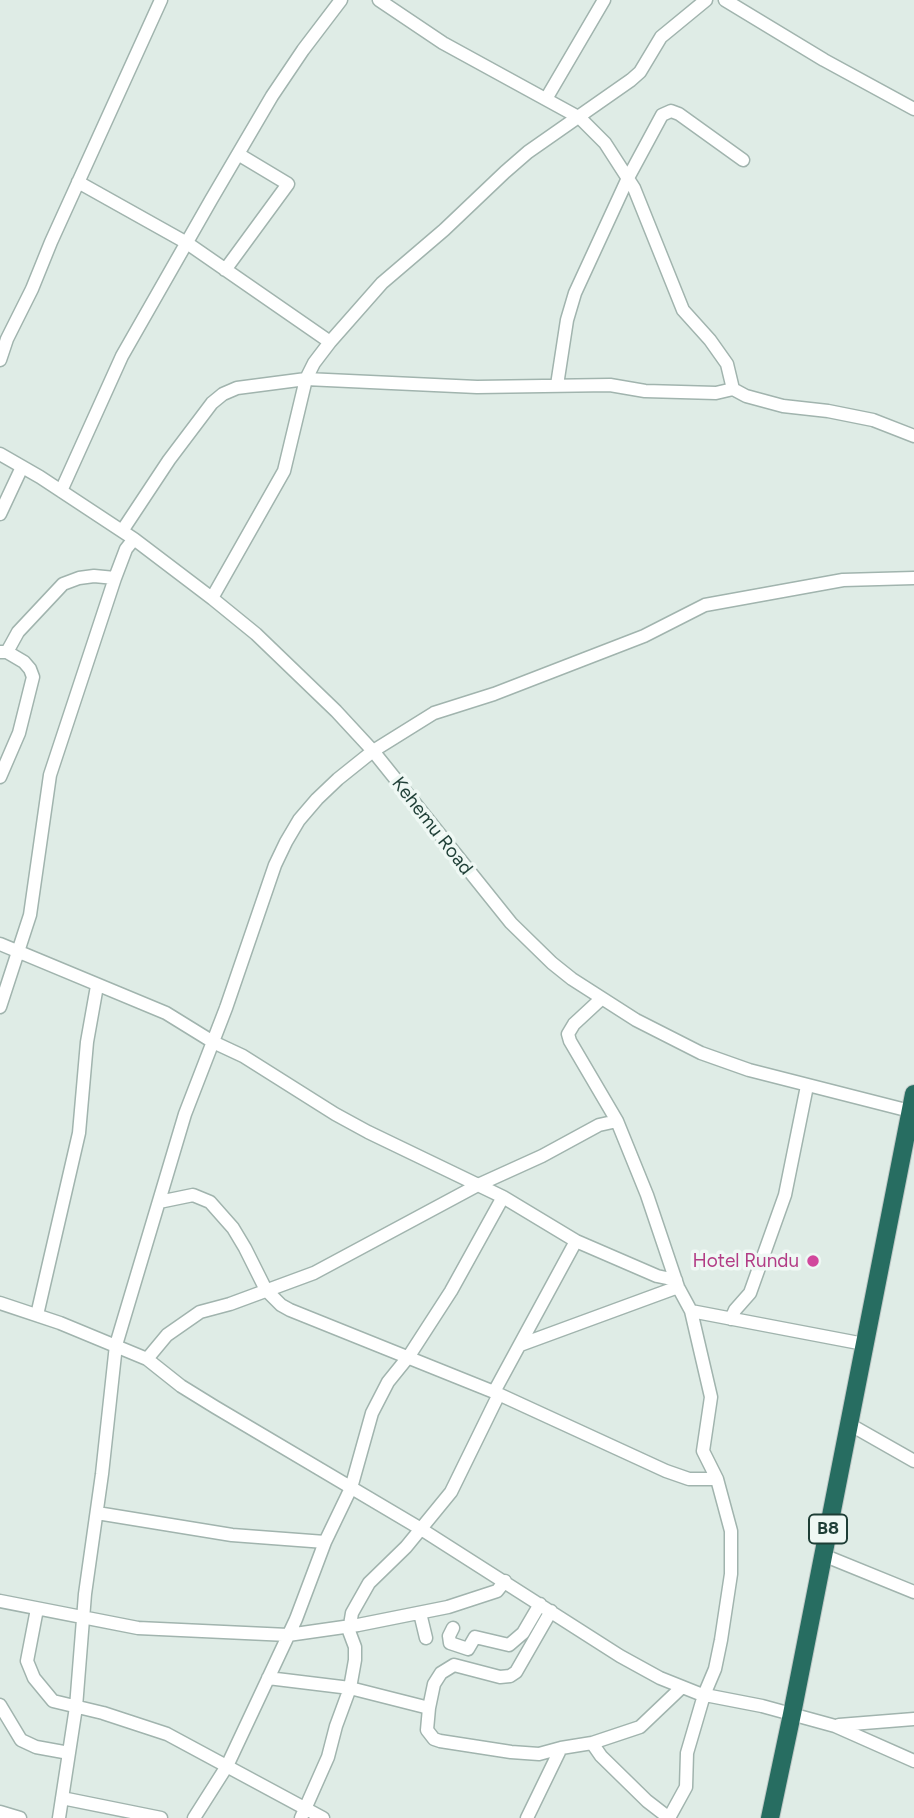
<!DOCTYPE html>
<html>
<head>
<meta charset="utf-8">
<style>
  body { margin:0 }
  canvas { display:block; background:#dfece6 }
</style>
</head>
<body>
<canvas width="914" height="1818"></canvas>
<script>
const context = document.querySelector('canvas').getContext('2d');
context.lineJoin = 'round';
function poly(rows) {
  const path = new Path2D();
  for (const r of rows) {
    path.moveTo(r[0], r[1]);
    for (let i = 2; i < r.length; i += 2) path.lineTo(r[i], r[i + 1]);
  }
  return path;
}
function stroke(path, color, width, dash) {
  context.strokeStyle = color;
  context.lineWidth = width;
  context.lineCap = dash ? 'butt' : 'round';
  context.setLineDash(dash || []);
  context.stroke(path);
}
function drawText(font, color, halo, rows, align = 'center') {
  context.font = font + ' Figtree,sans-serif';
  context.lineWidth = 7;
  context.setLineDash([]);
  context.textBaseline = 'middle';
  context.strokeStyle = halo;
  context.fillStyle = color;
  for (const [text, x, y, turn = 0] of rows) {
    context.save();
    context.translate(x, y);
    context.rotate((+turn || 0) * Math.PI / 180);
    context.textAlign = isNaN(turn) ? turn : align;
    if (halo) context.strokeText(text, 0, 0);
    context.fillText(text, 0, 0);
    context.restore();
  }
}
const minor = poly([
  [379,0,443,43,580,118,605,143,634,188,683,310,710,340,727,364,733,389,746,396,783,406,828,411,873,420,914,436],
  [725,0,824,60,914,109],
  [546,99,604,0],
  [78,182,187,243,330,342],
  [225,270,288,184,238,154],
  [0,360,7,339,32,289,51,242,161,0],
  [557,385,567,320,575,293,628,178,662,115,671,111,679,114,743,160],
  [0,454,40,477,134,539,213,599,256,634,336,711,373,751,511,923,552,963,572,979,636,1020,701,1053,749,1070,910,1111],
  [61,491,122,356,211,200,272,96,303,50,341,0],
  [0,514,22,467],
  [122,531,169,460,212,403,223,394,237,388,306,379,477,387,610,385,645,391,716,393,733,389],
  [212,598,284,471,306,379,314,363,330,342,382,283,444,230,505,172,528,152,631,80,640,72,661,37,706,0],
  [0,652,7,652,24,662,30,669,33,677,19,733,0,777],
  [7,652,18,632,63,584,79,578,94,576,115,578],
  [0,944,166,1013,213,1042,243,1056,335,1114,368,1132,503,1197,576,1241,657,1276,676,1280],
  [601,999,574,1024,568,1034,570,1041,617,1121,647,1195,678,1287,691,1311,711,1397,703,1451,717,1479,731,1531,731,1574,721,1640,715,1669,704,1695,687,1753,686,1787,669,1818],
  [0,1007,30,915,50,775,115,578,126,549,134,539],
  [159,1202,193,1195,210,1202,233,1228,245,1248,266,1290,281,1305,290,1310,494,1392,666,1471,689,1479,717,1479],
  [0,1303,60,1323,147,1359,181,1386,215,1407,421,1529,620,1656,660,1678,700,1694,762,1706,835,1726,914,1761],
  [691,1311,864,1344],
  [37,1315,79,1133,87,1042,97,986],
  [731,1319,735,1310,750,1293,785,1195,807,1086],
  [520,1345,678,1287],
  [147,1359,167,1335,200,1312,230,1304,314,1273,478,1185,542,1156,599,1125,617,1121],
  [494,1392,576,1241],
  [849,1424,914,1461],
  [97,1513,232,1535,325,1542],
  [823,1555,914,1592],
  [0,1601,138,1628,288,1635,358,1625,448,1607,497,1591,505,1581],
  [37,1609,27,1661,34,1678,53,1701,103,1713,167,1734,323,1818],
  [551,1611,516,1672,510,1676,500,1677,454,1665,441,1673,434,1684,429,1708,427,1730,434,1739,440,1741,511,1752,539,1754,561,1748],
  [420,1613,426,1638],
  [453,1628,449,1636,450,1643,468,1649,475,1637,509,1645,523,1633,540,1604],
  [268,1678,350,1688,429,1708],
  [0,1705,21,1740,36,1747,69,1753],
  [839,1725,914,1719],
  [592,1743,601,1756,647,1801,669,1818],
  [62,1798,161,1818],
  [0,1812,20,1818],
  [59,1818,76,1707,85,1594,102,1474,116,1345,185,1114,226,1008,275,865,286,842,299,820,317,799,338,779,373,751,434,713,494,694,644,636,705,605,843,580,914,578],
  [194,1818,227,1766,296,1619,325,1542,351,1488,372,1413,388,1382,409,1356,451,1291,503,1197],
  [301,1818,328,1757,336,1726,350,1688,355,1660,355,1647,349,1631,352,1613,369,1583,406,1547,451,1492,499,1394],
  [527,1818,561,1748,592,1743,640,1727,681,1688]
]);
const highway = poly([
  [770,1818,792,1714,914,1094]
]);
stroke(minor, '#a1b4ae', 15);
stroke(highway, '#c0c9c7', 20);
stroke(minor, '#fff', 12);
stroke(highway, '#276d61', 18);
for (const [x, y, r, color] of [
  [813,1261,7,"#d1479c"]
]) {
  const dot = new Path2D();
  dot.arc(x, y, r, 0, 2 * Math.PI);
  context.fillStyle = color;
  context.fill(dot);
  stroke(dot, '#eff8f4', 2.5);
}
for (const [x, y, w] of [
  [828,1529,38]
]) {
  const box = new Path2D();
  box.roundRect(x - w / 2, y - 14.5, w, 29, 5);
  context.fillStyle = '#eff8f4';
  context.fill(box);
  stroke(box, '#1e3e36', 2);
}
drawText('bold 18px', '#1e3e36', null, [
  ["B8",828,1529]
]);
drawText('19px', '#1e3e36', '#eff8f4', [
  ["Kehemu Road",432,826,52]
]);
drawText('19px', '#b23c85', '#eff8f4', [
  ["Hotel Rundu",799,1261]
], 'right');
</script>
</body>
</html>
